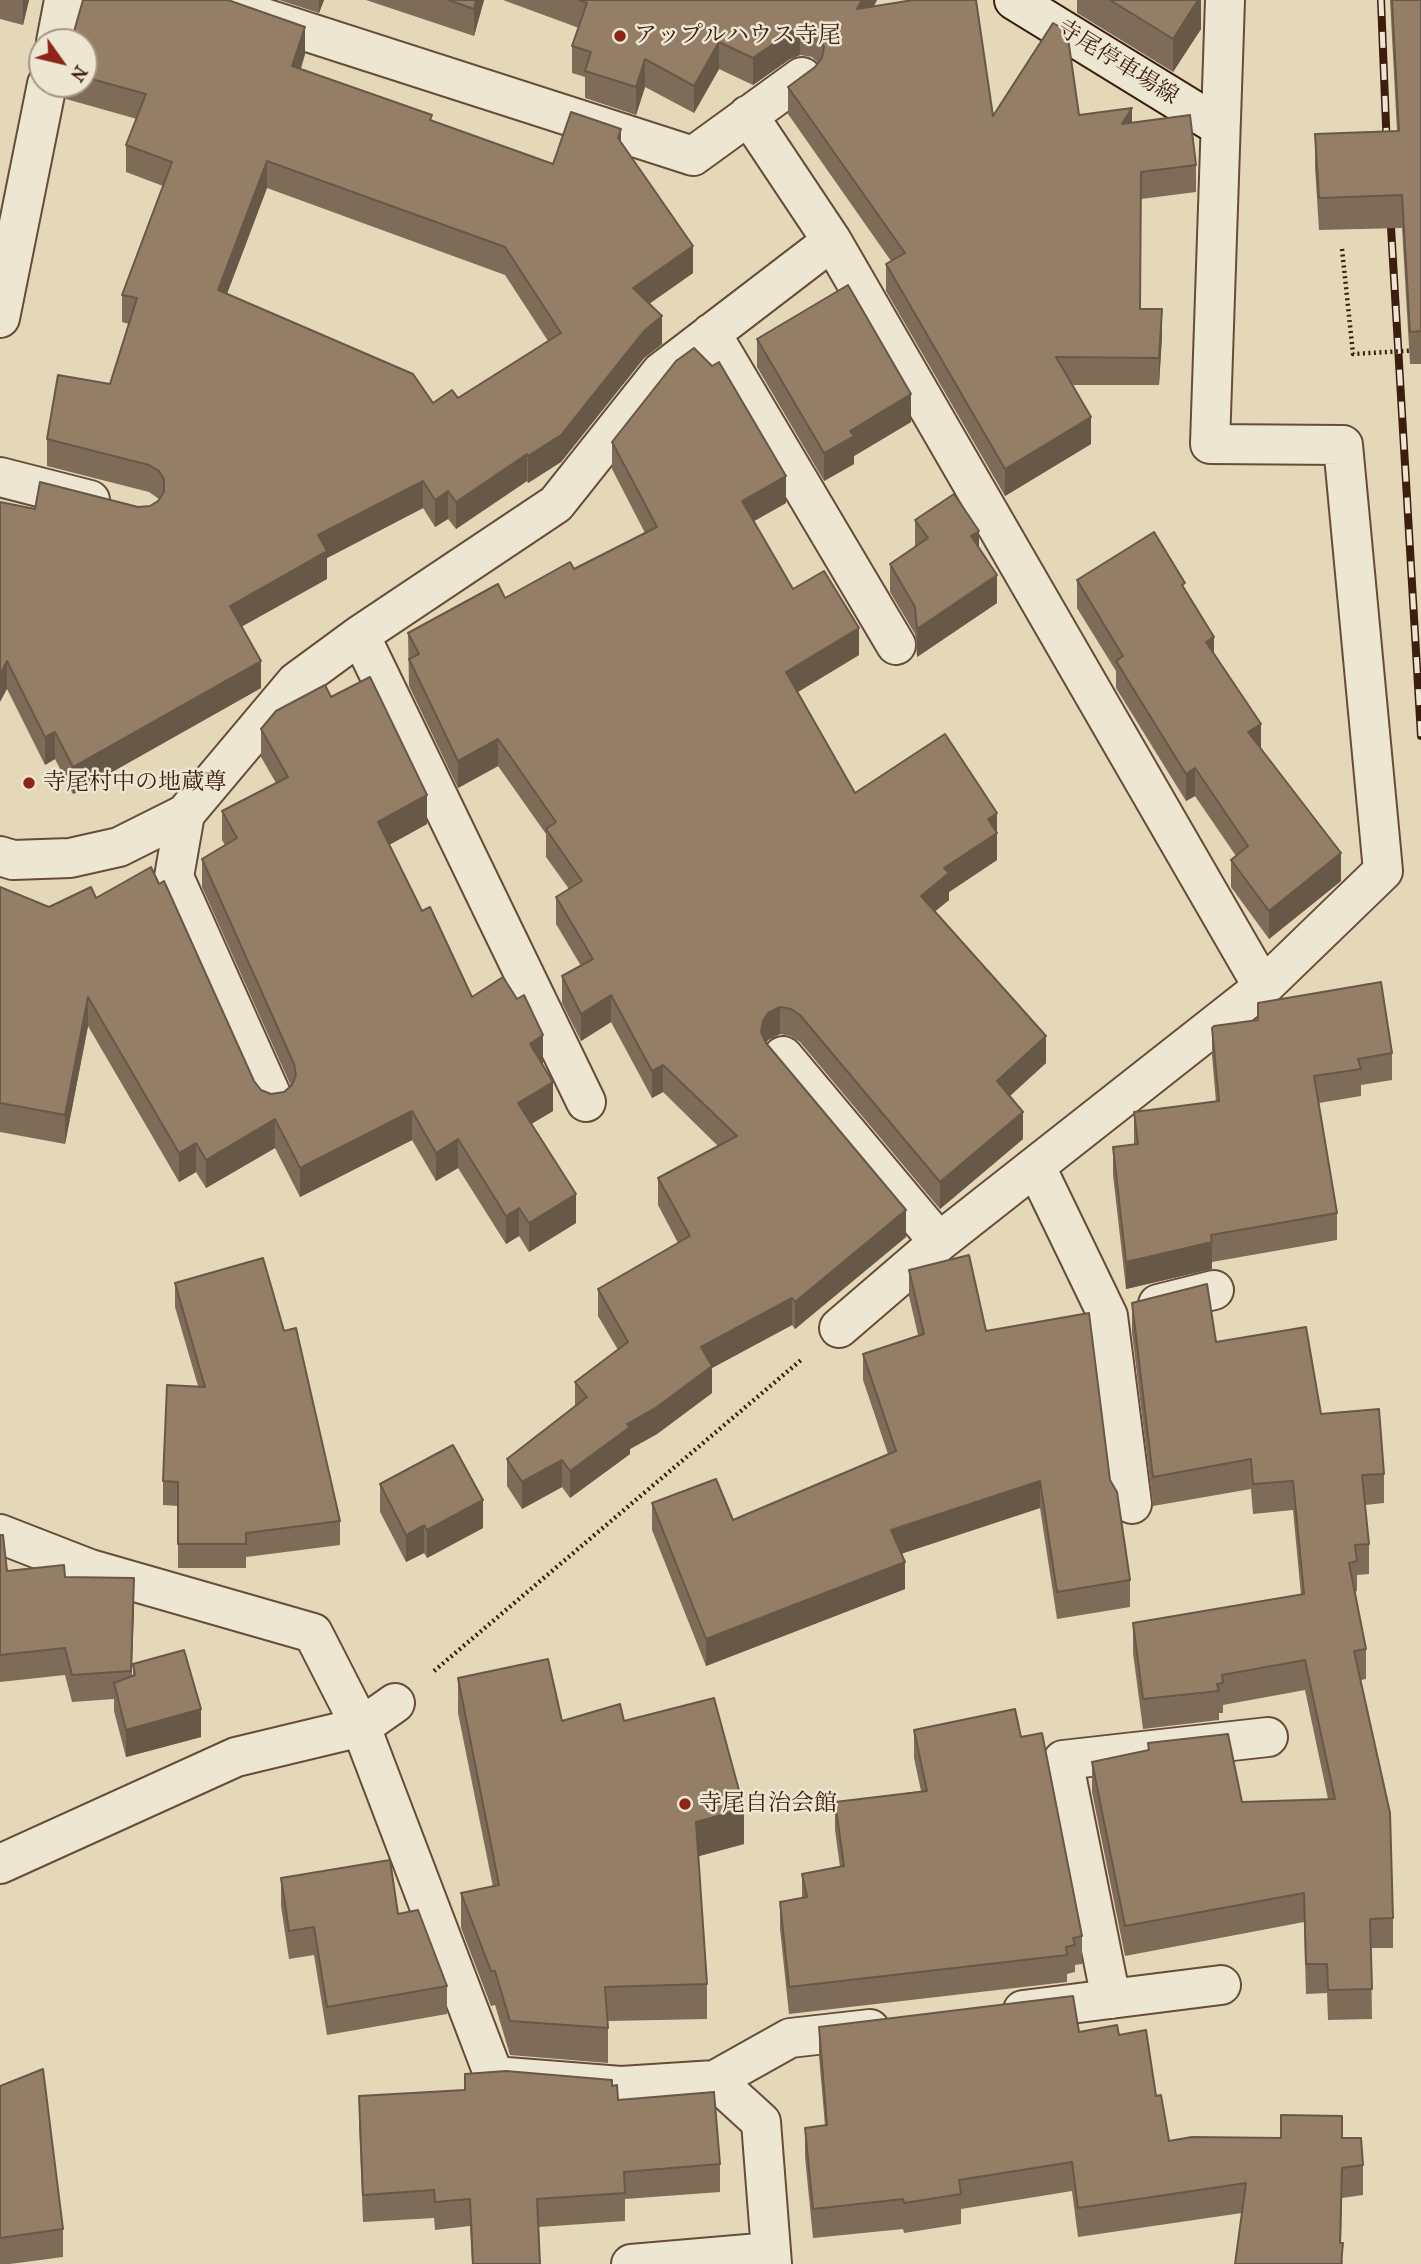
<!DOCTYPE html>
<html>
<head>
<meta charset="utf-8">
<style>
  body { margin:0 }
  #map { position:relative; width:1421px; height:2264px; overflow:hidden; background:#e4d8b9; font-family:"IM FELL French Canon",serif }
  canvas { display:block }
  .north { position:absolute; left:28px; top:28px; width:70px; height:70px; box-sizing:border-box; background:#ede6d2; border:2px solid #a79683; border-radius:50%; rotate:124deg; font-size:19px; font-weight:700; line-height:28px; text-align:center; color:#3d1d0d }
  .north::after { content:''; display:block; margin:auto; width:24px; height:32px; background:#8f2418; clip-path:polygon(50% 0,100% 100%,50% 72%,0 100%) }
</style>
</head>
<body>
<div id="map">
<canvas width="1421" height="2264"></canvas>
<div class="north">N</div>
</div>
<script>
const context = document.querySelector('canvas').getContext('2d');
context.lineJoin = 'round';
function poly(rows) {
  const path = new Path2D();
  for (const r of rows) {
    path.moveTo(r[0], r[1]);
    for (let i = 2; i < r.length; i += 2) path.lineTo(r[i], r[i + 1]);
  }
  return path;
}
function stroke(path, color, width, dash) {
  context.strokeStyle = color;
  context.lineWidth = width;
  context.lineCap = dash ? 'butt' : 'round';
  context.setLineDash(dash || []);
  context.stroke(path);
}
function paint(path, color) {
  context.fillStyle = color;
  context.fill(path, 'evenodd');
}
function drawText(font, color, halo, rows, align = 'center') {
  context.font = font + ' "IM FELL French Canon","Noto Serif JP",serif';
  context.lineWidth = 5;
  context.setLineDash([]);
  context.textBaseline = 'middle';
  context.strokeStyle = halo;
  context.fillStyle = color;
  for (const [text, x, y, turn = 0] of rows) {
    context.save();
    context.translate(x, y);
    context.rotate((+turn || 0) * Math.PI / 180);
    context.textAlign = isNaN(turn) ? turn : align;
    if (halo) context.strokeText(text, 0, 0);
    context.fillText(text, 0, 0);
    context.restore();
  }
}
const street = poly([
  [208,0,693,156,802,77],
  [56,42,64,0],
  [832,241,1263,987],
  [0,318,47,84],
  [711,333,896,645],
  [0,477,90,500],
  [360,635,586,1102],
  [0,856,13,860,70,858,119,847,185,814],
  [783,1056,939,1242],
  [274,1101,174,877,185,814,296,682,360,635,556,504,661,372,832,241,748,115],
  [1036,1167,1108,1316,1132,1504],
  [1158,1304,1214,1290],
  [839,1328,939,1242,1263,987,1383,871,1343,445,1210,444,1225,0],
  [0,1534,90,1569,313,1633,361,1727,494,2076,621,2086,715,2080,761,2122,772,2264],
  [0,1864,236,1757,361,1727,395,1703],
  [1111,1999,1063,1760,1268,1737],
  [1023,2010,1221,1985],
  [715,2080,790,2038,870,2029],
  [631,2264,771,2252]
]);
const secondary = poly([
  [1014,0,1219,126]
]);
stroke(street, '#674c38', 42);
stroke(secondary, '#3d1d0d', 42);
stroke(poly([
  [434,1671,801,1360]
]), '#3d1d0d', 4.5, [2, 3.5]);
stroke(street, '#ede6d2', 38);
stroke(secondary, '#ede6d2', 38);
const rail = poly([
  [1381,0,1387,150],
  [1390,210,1421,736]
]);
stroke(rail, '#3d1d0d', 8);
stroke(rail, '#ede6d2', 5, [16]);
stroke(poly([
  [1342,249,1353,354,1421,350]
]), '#3d1d0d', 4.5, [2, 3.5]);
paint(poly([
  [0,0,29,0,23,25,0,19],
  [279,0,324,0,319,13],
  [366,0,484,0,474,36],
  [503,0,877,0,874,6,993,116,1079,115,1132,122,1196,165,1196,192,1141,199,1140,309,1162,336,1159,385,1072,385,1091,444,1005,496,886,291,886,264,891,261,788,114,788,87,815,67,818,63,812,57,800,55,790,59,753,85,719,69,694,113,645,87,636,115,585,98,585,77,572,73,572,46,579,28],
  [1077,0,1201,0,1201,29,1173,72,1077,13],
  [1390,0,1421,0,1421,364,1410,364,1402,228,1319,230,1315,167,1315,134,1397,131],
  [84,42,305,54,301,69,432,121,553,164,621,143,693,273,649,304,662,344,644,358,561,462,528,483,527,481,456,529,448,519,435,527,423,508,327,558,327,579,241,627,261,688,73,794,55,759,45,765,7,689,0,502,35,509,138,507,150,506,158,501,159,499,149,492,47,466,47,439,110,384,129,324,122,322,122,295,163,186,126,172,126,145,137,119,66,99,66,84,84,84],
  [267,188,505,275,548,341,458,398,433,403,227,294],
  [757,339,911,422,854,456,854,464,824,481,757,367],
  [612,442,786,503,754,521,793,589,859,655,798,692,855,793,997,813,997,860,949,892,949,900,935,911,1046,1063,1009,1096,1023,1139,940,1209,800,1042,791,1036,780,1034,768,1040,766,1043,906,1237,795,1329,792,1325,712,1368,712,1393,657,1434,630,1449,630,1454,570,1498,562,1487,522,1509,507,1486,507,1459,575,1406,575,1382,618,1350,598,1316,598,1289,678,1243,658,1205,658,1178,718,1146,663,1092,652,1098,611,1022,581,1041,562,1003,562,976,581,966,556,924,556,897,569,889,546,857,546,834,498,766,458,788,409,686,408,633,505,598,574,569,645,533,612,469],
  [915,520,979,548,997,603,917,657,915,634,890,592,890,564,915,547],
  [1077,580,1185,590,1214,654,1261,749,1341,881,1269,939,1231,887,1231,860,1236,856,1195,796,1186,801,1116,688,1116,671,1077,608],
  [331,697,427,824,389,845,422,911,472,997,543,1064,542,1064,553,1111,531,1124,576,1223,529,1252,519,1236,506,1244,458,1168,436,1181,412,1140,300,1197,275,1148,206,1188,196,1172,179,1182,88,1026,65,1144,0,1132,0,887,49,907,96,898,261,1090,271,1094,284,1092,291,1086,202,887,202,859,225,845,222,840,222,811,276,783,261,757,261,729],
  [1212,1028,1392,1053,1392,1080,1361,1085,1361,1096,1319,1103,1337,1213,1337,1240,1212,1262,1212,1269,1126,1289,1113,1175,1113,1147,1134,1145,1134,1112,1216,1102,1212,1055],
  [909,1270,986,1331,1110,1480,1130,1580,1130,1607,1057,1619,1040,1508,901,1554,905,1589,706,1666,652,1530,652,1503,733,1520,888,1454,863,1380,863,1354,918,1335,909,1296],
  [175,1283,340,1521,340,1545,246,1557,246,1568,178,1568,178,1506,163,1505,163,1481,198,1386,175,1307],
  [1132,1303,1216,1342,1321,1414,1384,1474,1384,1503,1365,1505,1369,1544,1369,1574,1357,1575,1357,1591,1355,1592,1366,1649,1366,1679,1361,1680,1393,1918,1393,1948,1371,1948,1372,2019,1328,2020,1327,1993,1306,1994,1304,1922,1125,1956,1092,1792,1092,1762,1148,1750,1148,1743,1242,1802,1328,1799,1305,1690,1223,1705,1223,1713,1219,1713,1219,1720,1143,1729,1133,1653,1133,1623,1301,1595,1293,1510,1253,1514,1251,1489,1153,1506,1132,1333],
  [380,1484,483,1528,427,1558,424,1553,406,1562,380,1512],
  [0,1535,7,1571,65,1577,134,1605,131,1677,133,1676,133,1664,201,1737,126,1757,114,1711,114,1699,72,1702,65,1675,0,1682],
  [458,1678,562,1721,624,1721,744,1844,698,1856,707,1984,707,2019,608,2021,608,2063,510,2055,495,2005,491,2006,461,1928,461,1893,493,1887,458,1713],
  [914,1730,1021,1737,1082,1936,1082,1964,1075,1965,1075,1972,1067,1974,1067,1982,789,2014,780,1929,780,1902,802,1898,802,1874,840,1867,835,1830,835,1802,921,1791,914,1758],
  [281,1878,398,1914,447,1986,447,2014,327,2035,314,1955,289,1959,281,1906],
  [819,2027,1079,2032,1119,2035,1156,2096,1169,2141,1342,2138,1363,2165,1363,2195,1342,2198,1341,2243,1343,2264,1242,2213,1078,2237,1072,2191,961,2209,961,2224,904,2233,903,2229,813,2238,805,2157,805,2128,825,2126,819,2056],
  [465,2074,612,2086,618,2100,720,2164,720,2192,625,2199,625,2221,539,2227,540,2264,472,2264,470,2226,435,2230,434,2218,363,2222,359,2124,359,2096,465,2090],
  [0,2086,63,2229,63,2257,10,2264,0,2264]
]), '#7f6c58');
paint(poly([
  [23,0,29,0,23,25],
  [319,0,324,0,319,13],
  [476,0,484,0,474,36,474,9],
  [862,0,877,0,857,36,857,9],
  [1198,0,1201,0,1201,29,1173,72,1173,39],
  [305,27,305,54,292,94,292,66],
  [800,28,800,55,790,59,753,85,753,58,790,32],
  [719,42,719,69,694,113,694,86],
  [645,59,645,87,636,115,636,87],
  [1132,108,1132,135,1122,124],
  [621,129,621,156,618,138],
  [267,161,267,188,218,317,218,290],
  [693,246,693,273,633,315,633,288],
  [1162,309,1162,336,1159,385,1159,358],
  [662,316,662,344,644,358,561,462,528,483,528,456,644,331],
  [911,394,911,422,854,456,854,464,824,481,824,453,850,431],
  [1091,417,1091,444,1005,496,1005,469],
  [527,454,527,481,456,529,456,502],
  [786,476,786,503,742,528,742,501],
  [423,481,423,508,327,558,327,579,230,633,230,606,318,535],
  [448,491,448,519,435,527,435,500],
  [979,531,979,559,971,536],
  [997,575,997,603,917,657,917,629],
  [859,628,859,655,786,699,786,672],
  [1214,637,1214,664,1206,642],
  [7,661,7,689,0,702,0,675],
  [261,661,261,688,73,794,73,767],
  [1261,724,1261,751,1248,732],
  [55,732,55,759,45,765,45,737],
  [498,739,498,766,458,788,458,761],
  [1195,768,1195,796,1186,801,1186,774],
  [427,795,427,824,378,851,378,822],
  [997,813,997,860,949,892,949,900,921,923,921,896,944,868,988,819],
  [1341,853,1341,881,1269,939,1269,911],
  [611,995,611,1022,581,1041,581,1014],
  [88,997,88,1026,65,1144,65,1115],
  [780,1007,780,1034,768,1040,763,1048,761,1032,763,1021,768,1013],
  [543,1035,543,1064,530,1072,530,1044],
  [1046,1036,1046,1063,997,1108,997,1081],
  [663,1065,663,1092,652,1098,652,1071],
  [553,1082,553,1111,518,1132,518,1103],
  [412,1111,412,1140,300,1197,300,1168],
  [1023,1112,1023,1139,940,1209,940,1182],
  [275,1119,275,1148,206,1188,206,1160],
  [458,1139,458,1168,436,1181,436,1153],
  [196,1143,196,1172,179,1182,179,1153],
  [576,1194,576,1223,529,1252,529,1223],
  [519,1208,519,1236,506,1244,506,1216],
  [906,1210,906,1237,795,1329,795,1302],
  [1212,1242,1212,1269,1126,1289,1126,1262],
  [792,1298,792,1325,712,1368,712,1393,657,1434,630,1449,630,1454,570,1498,570,1471,627,1424,701,1347],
  [562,1460,562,1487,522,1509,522,1482],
  [1040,1481,1040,1508,891,1557,891,1530],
  [483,1500,483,1528,427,1558,427,1530],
  [424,1525,424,1553,406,1562,406,1535],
  [905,1562,905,1589,706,1666,706,1639],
  [134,1578,134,1605,131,1698,131,1671],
  [201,1709,201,1737,126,1757,126,1730],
  [744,1809,744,1844,696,1857,696,1822]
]), '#685847');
const building = poly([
  [83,0,228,0,305,27,292,66,432,115,430,120,553,164,571,112,621,129,618,138,693,246,633,288,662,316,644,331,561,435,528,456,527,454,456,502,448,491,435,500,423,481,318,535,327,551,230,606,261,661,73,767,55,732,45,737,7,661,0,675,0,502,35,509,40,482,138,507,150,506,158,501,164,492,164,479,159,471,149,465,47,439,58,375,110,384,137,298,122,295,172,162,126,145,146,94,84,77,84,42,71,42,83,0],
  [267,161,505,247,561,333,458,398,452,390,433,403,413,374,218,290,267,161],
  [448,0,476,0,474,9,448,0],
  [578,0,862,0,857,9,913,0,976,0,993,116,1053,23,1067,31,1079,115,1132,108,1122,124,1190,115,1196,165,1141,172,1140,309,1162,309,1159,358,1056,357,1091,417,1005,469,886,264,905,253,788,87,815,67,822,58,824,47,819,36,812,30,800,28,790,32,753,58,719,42,694,86,645,59,636,87,585,71,591,52,572,46,587,3,578,0],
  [1110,0,1198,0,1173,39,1110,0],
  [1392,0,1421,0,1421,331,1410,332,1402,195,1319,198,1315,134,1399,131,1392,0],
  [848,285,911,394,850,431,854,436,824,453,757,339,848,285],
  [694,348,712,366,719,362,786,476,742,501,793,589,824,571,859,628,786,672,855,793,945,734,997,813,988,819,997,833,944,868,949,873,921,896,1046,1036,997,1081,1023,1112,940,1182,800,1015,791,1009,780,1007,768,1013,763,1021,761,1032,766,1043,906,1210,795,1302,792,1298,701,1347,712,1366,657,1407,627,1424,630,1427,570,1471,562,1460,522,1482,507,1459,587,1397,575,1382,628,1342,598,1289,690,1236,658,1178,737,1136,663,1065,652,1071,611,995,581,1014,562,976,593,959,556,897,582,881,546,829,556,822,498,739,458,761,409,659,419,654,408,633,498,584,505,598,570,562,574,569,657,527,612,442,676,361,694,348],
  [954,494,979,531,971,536,997,575,917,629,915,607,890,564,928,538,915,520,954,494],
  [1154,532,1185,583,1182,585,1214,637,1206,642,1261,724,1248,732,1341,853,1269,911,1231,860,1248,846,1195,768,1186,774,1116,661,1123,656,1077,580,1154,532],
  [370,677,427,795,378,822,422,911,430,907,472,997,503,977,517,999,524,995,543,1035,530,1044,553,1082,518,1103,576,1194,529,1223,519,1208,506,1216,458,1139,436,1153,412,1111,300,1168,275,1119,206,1160,196,1143,179,1153,88,997,65,1115,0,1103,0,887,49,907,91,887,96,898,151,867,159,884,164,881,254,1081,261,1090,271,1094,284,1092,292,1085,296,1075,294,1064,202,859,237,838,222,811,288,777,261,729,276,711,325,685,331,697,370,677],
  [1381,982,1392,1053,1358,1059,1361,1069,1314,1076,1337,1213,1211,1235,1212,1242,1126,1262,1113,1147,1138,1144,1134,1112,1219,1101,1212,1028,1214,1026,1258,1020,1258,1003,1381,982],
  [969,1255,986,1331,1089,1313,1110,1480,1117,1492,1130,1580,1057,1592,1040,1481,891,1530,905,1562,706,1639,652,1503,716,1479,733,1520,896,1451,863,1354,924,1334,909,1270,969,1255],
  [263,1258,284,1331,296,1328,340,1521,246,1533,246,1544,178,1544,178,1482,163,1481,167,1385,205,1387,175,1283,263,1258],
  [1207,1284,1216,1342,1306,1327,1321,1414,1379,1409,1384,1474,1362,1475,1369,1544,1355,1545,1357,1561,1349,1563,1366,1649,1354,1651,1390,1813,1393,1918,1370,1919,1372,1989,1328,1990,1327,1964,1306,1964,1304,1893,1125,1926,1092,1762,1149,1750,1148,1743,1228,1734,1242,1802,1335,1799,1305,1660,1222,1675,1223,1683,1217,1684,1219,1691,1143,1699,1133,1623,1304,1594,1293,1481,1253,1484,1251,1459,1153,1477,1132,1303,1207,1284],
  [453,1445,483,1500,427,1530,424,1525,406,1535,380,1484,453,1445],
  [0,1535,3,1535,7,1571,64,1565,65,1577,134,1578,131,1671,72,1675,65,1648,0,1655,0,1535],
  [184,1650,201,1709,126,1730,114,1683,135,1675,133,1664,184,1650],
  [548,1659,562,1721,620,1704,624,1721,714,1698,744,1809,696,1822,707,1984,605,1987,608,2028,510,2021,495,1971,491,1971,461,1893,499,1885,458,1678,548,1659],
  [1015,1709,1021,1737,1042,1733,1082,1936,1073,1938,1075,1945,1066,1947,1067,1955,789,1987,780,1902,807,1897,802,1874,844,1866,835,1802,927,1791,914,1730,1015,1709],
  [390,1860,398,1914,418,1910,447,1986,327,2007,314,1927,289,1931,281,1878,390,1860],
  [1073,1996,1079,2032,1117,2025,1119,2035,1146,2030,1156,2096,1161,2095,1169,2141,1192,2137,1281,2138,1281,2115,1342,2116,1342,2138,1361,2138,1363,2165,1342,2168,1340,2243,1343,2243,1341,2264,1235,2264,1246,2183,1078,2208,1072,2162,959,2180,961,2194,904,2203,903,2199,813,2209,805,2128,827,2125,819,2027,1073,1996],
  [43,2069,63,2229,0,2238,0,2086,43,2069],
  [506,2071,612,2080,612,2086,617,2085,618,2100,714,2092,720,2164,624,2172,625,2193,537,2199,540,2264,473,2264,470,2199,435,2202,434,2190,363,2195,359,2096,465,2090,465,2074,506,2071]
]);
paint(building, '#947e66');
stroke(building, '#685847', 2);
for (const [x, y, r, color] of [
  [620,36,7,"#8f2418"],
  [29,783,7,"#8f2418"],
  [685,1804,7,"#8f2418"]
]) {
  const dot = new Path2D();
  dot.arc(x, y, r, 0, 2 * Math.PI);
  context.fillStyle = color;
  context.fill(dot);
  stroke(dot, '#ede6d2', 2.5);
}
drawText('23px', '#3d1d0d', '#ede6d2', [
  ["アップルハウス寺尾",634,36],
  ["寺尾村中の地蔵尊",43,783],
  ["寺尾自治会館",699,1804]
], 'left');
drawText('23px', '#3d1d0d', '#ede6d2', [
  ["寺尾停車場線",1117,63,32]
]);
</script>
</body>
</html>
